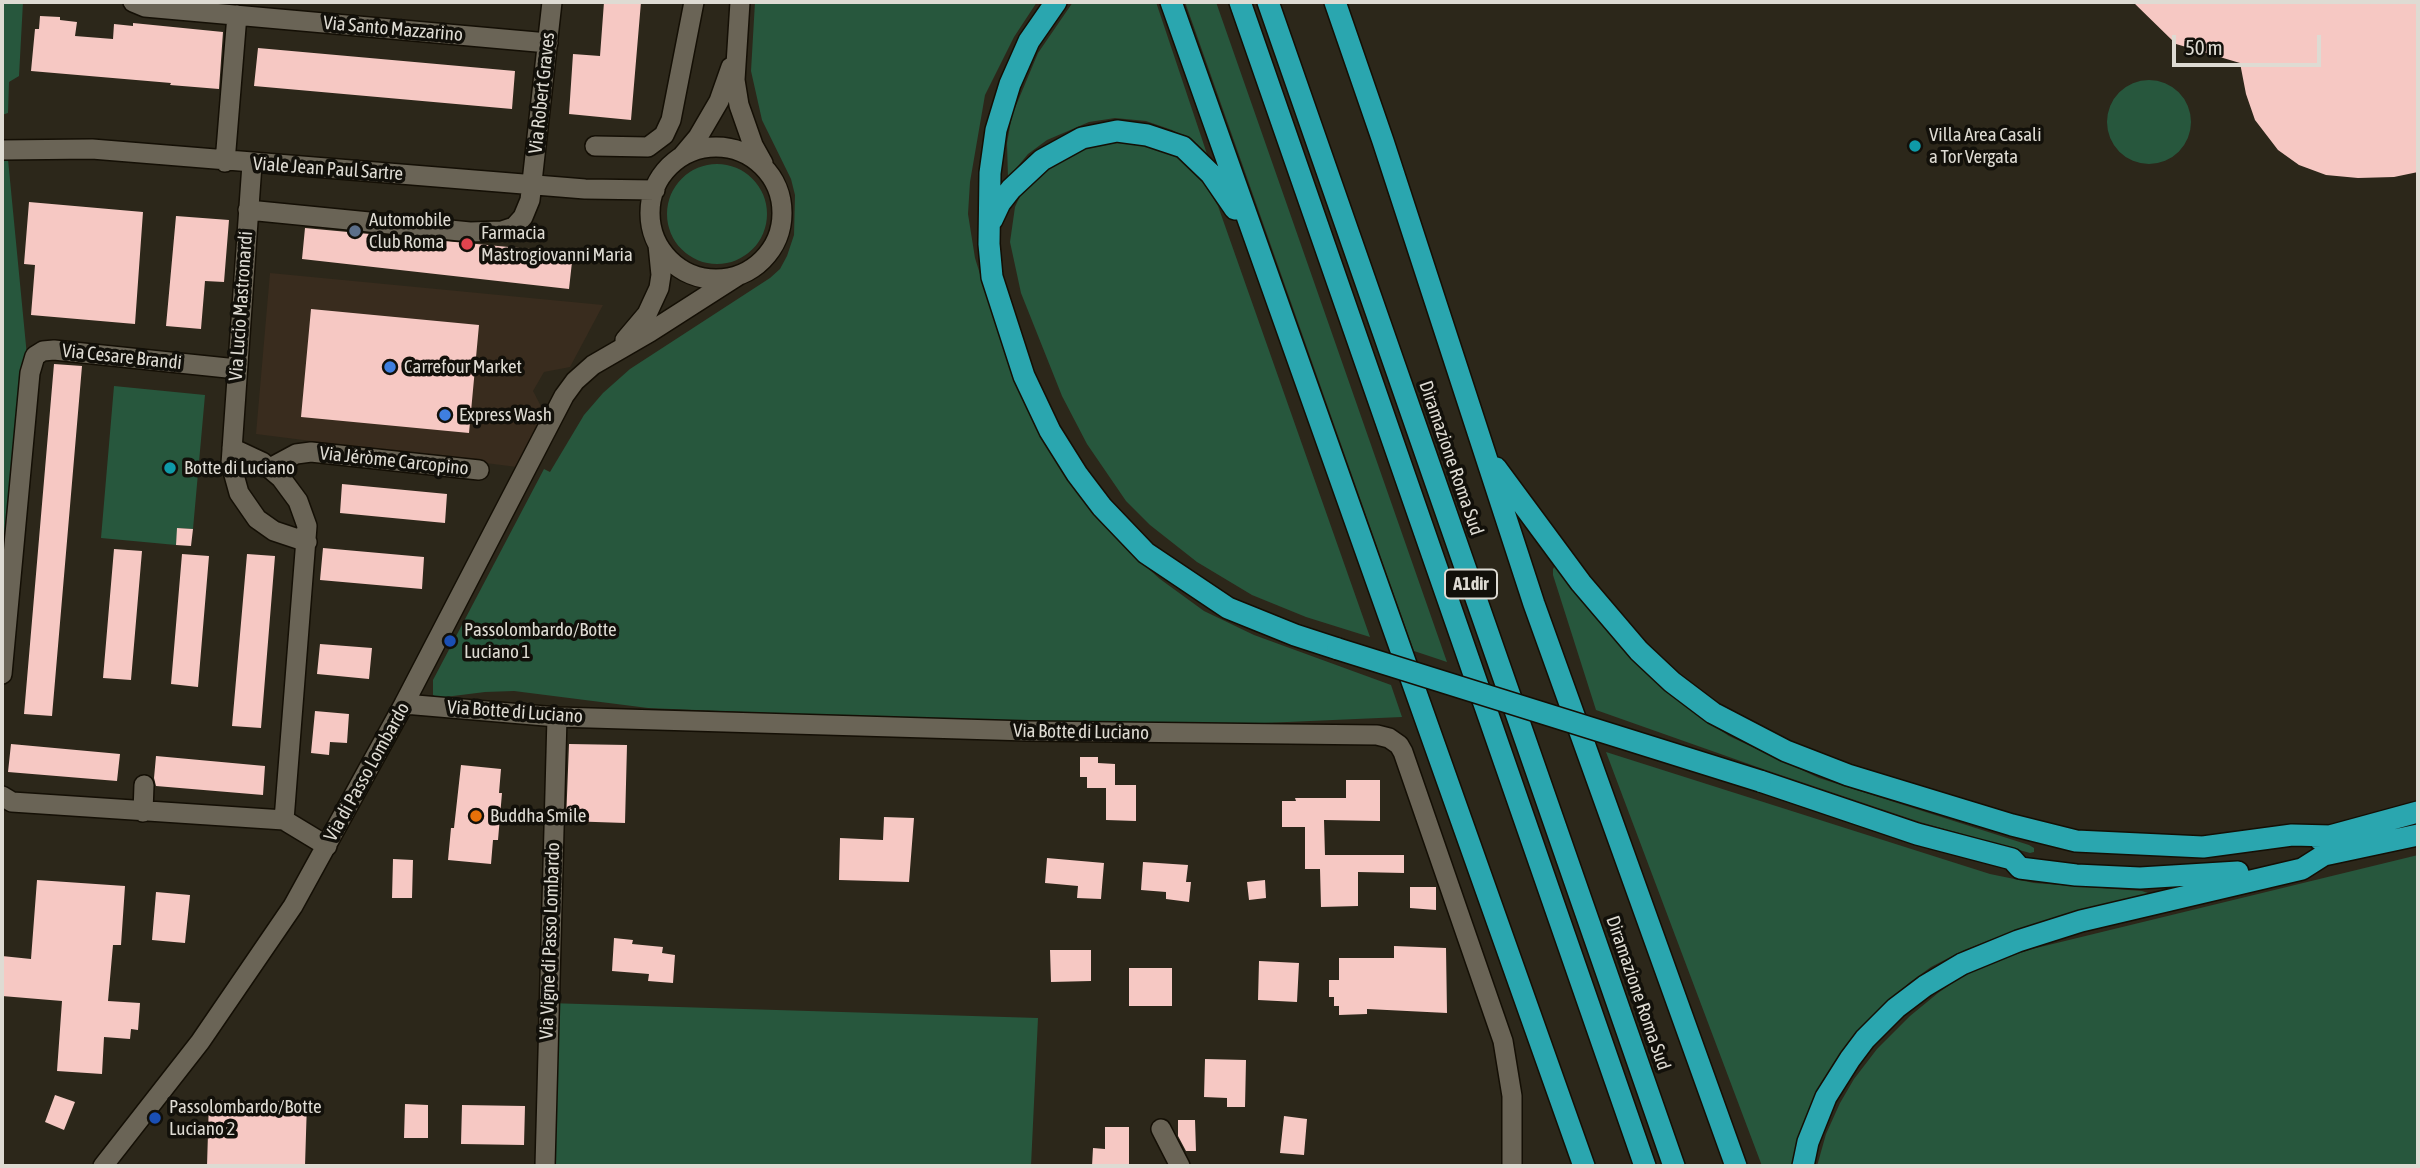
<!DOCTYPE html>
<html>
<head>
<meta charset="utf-8">
<style>
  body { margin:0 }
  #map { position:relative; width:2420px; height:1168px; overflow:hidden; background:#2c271a; font-family:"Asap Condensed",sans-serif }
  canvas { display:block }
  .frame { position:absolute; inset:0; border:4px solid #dedbd3; pointer-events:none }
  .scale { position:absolute; left:2172px; top:35px; width:149px; height:32px; box-sizing:border-box; border:4px solid #dedbd3; border-top:0; padding-left:9px; font-size:21px; line-height:24px; white-space:nowrap; color:#dedbd3; -webkit-text-stroke:5px #12100a; paint-order:stroke }
</style>
</head>
<body>
<div id="map">
<canvas width="2420" height="1168"></canvas>
<div class="frame"></div>
<div class="scale">50 m</div>
</div>
<script>
const context = document.querySelector('canvas').getContext('2d');
context.lineJoin = 'round';
function paint(path, color) {
  context.fillStyle = color;
  context.fill(path, 'evenodd');
}
function poly(rows) {
  const path = new Path2D();
  for (const r of rows) {
    if (r.length === 3) {
      path.moveTo(r[0] + r[2], r[1]);
      path.arc(r[0], r[1], r[2], 0, 2 * Math.PI);
      continue;
    }
    path.moveTo(r[0], r[1]);
    for (let i = 2; i < r.length; i += 2) path.lineTo(r[i], r[i + 1]);
  }
  return path;
}
function stroke(path, color, width, dash) {
  context.strokeStyle = color;
  context.lineWidth = width;
  context.lineCap = dash ? 'butt' : 'round';
  context.setLineDash(dash || []);
  context.stroke(path);
}
function drawText(font, color, halo, rows, align = 'center') {
  context.font = font + ' "Asap Condensed",sans-serif';
  context.lineWidth = 7;
  context.setLineDash([]);
  context.textBaseline = 'middle';
  context.strokeStyle = halo;
  context.fillStyle = color;
  for (const [text, x, y, turn = 0] of rows) {
    context.save();
    context.translate(x, y);
    context.rotate((+turn || 0) * Math.PI / 180);
    context.textAlign = isNaN(turn) ? turn : align;
    if (halo) context.strokeText(text, 0, 0);
    context.fillText(text, 0, 0);
    context.restore();
  }
}
paint(poly([
  [270,273,603,305,570,367,544,372,533,391,545,414,517,467,256,434]
]), '#392c1e');
paint(poly([
  [2,2,23,2,19,76,9,82,8,113,2,115],
  [755,2,1037,2,1014,37,985,95,970,182,968,214,975,258,988,300,1028,397,1072,483,1094,515,1127,550,1160,579,1204,611,1254,635,1391,685,1402,717,1219,725,981,722,648,708,514,691,485,692,437,698,433,695,433,680,544,469,550,472,584,415,603,393,630,369,770,278,780,269,787,256,794,235,795,195,791,179,762,120,751,71],
  [1073,2,1156,2,1207,154,1192,141,1172,130,1146,121,1115,118,1089,122,1047,140,1028,154,1008,178,1007,143,1012,115,1038,53],
  [1185,2,1216,2,1447,662,1414,651],
  [2149,122,42],
  [1109,140,1144,143,1179,157,1199,175,1218,206,1370,637,1306,617,1252,595,1197,562,1150,525,1126,501,1087,444,1062,396,1021,293,1010,242,1015,207,1021,194,1032,180,1075,148],
  [7,149,27,356,2,624,2,151],
  [717,214,50],
  [114,386,205,395,193,529,178,528,176,545,101,538],
  [1555,566,1594,616,1632,659,1686,707,1729,736,1819,778,2029,845,2034,848,2034,852,2030,853,1920,822,1763,769,1596,710,1553,575,1553,569],
  [1606,752,1990,874,2034,883,2142,891,2151,894,2147,900,1995,938,1964,950,1931,967,1909,983,1869,1022,1798,1166,1762,1166],
  [2418,855,2418,1166,1817,1166,1826,1134,1840,1103,1854,1079,1877,1049,1910,1016,1938,993,1958,979,1990,963,2032,949],
  [548,1003,1038,1018,1031,1166,545,1166]
]), '#27573d');
paint(poly([
  [604,2,641,2,631,120,569,114,573,54,600,56],
  [2133,2,2418,2,2418,172,2394,177,2358,178,2326,175,2299,165,2278,150,2255,120,2246,94,2240,63,2176,44],
  [40,16,60,17,60,20,77,22,75,36,113,39,114,24,133,26,133,23,223,32,219,89,170,85,171,83,31,71,35,29,39,29],
  [258,48,515,71,512,109,254,86],
  [29,202,143,212,135,324,31,315,35,265,24,264],
  [176,216,229,220,224,282,205,281,201,329,166,326],
  [305,228,573,253,569,289,302,259],
  [311,309,479,325,469,433,301,417],
  [54,364,82,366,52,716,24,714],
  [342,484,447,494,445,523,340,513],
  [177,528,193,529,191,546,176,545],
  [323,548,424,557,422,589,320,580],
  [114,549,142,551,131,680,103,678],
  [182,554,209,556,198,687,171,684],
  [247,554,275,556,261,728,232,726],
  [320,644,372,648,369,679,317,674],
  [315,711,349,714,347,743,330,742,329,755,311,753],
  [11,744,120,754,117,781,8,772],
  [569,744,627,745,625,823,566,821],
  [156,756,265,766,263,795,156,786,154,778],
  [1080,757,1098,757,1098,763,1115,764,1115,785,1136,785,1136,821,1106,820,1106,788,1087,788,1087,777,1080,777],
  [461,765,501,769,499,793,502,793,498,840,493,840,491,864,448,860,451,828,454,828],
  [1346,780,1380,780,1380,821,1324,820,1325,855,1404,855,1404,873,1358,872,1358,906,1321,907,1320,869,1305,869,1305,827,1282,827,1282,801,1296,801,1295,798,1346,798],
  [884,817,914,818,909,882,839,880,840,838,883,840],
  [1047,858,1104,863,1101,899,1077,898,1078,886,1045,883],
  [393,859,413,860,412,898,392,898],
  [1143,862,1188,865,1186,882,1191,882,1189,902,1166,899,1166,892,1141,890],
  [37,880,125,886,121,945,113,945,108,1001,140,1003,138,1030,131,1029,130,1039,104,1037,102,1074,57,1071,62,1001,2,996,2,956,31,959],
  [1265,880,1266,898,1249,900,1247,882],
  [1410,887,1436,887,1436,910,1410,908],
  [156,892,190,895,185,943,152,940],
  [614,938,633,940,632,944,663,947,662,953,675,955,673,983,648,981,649,974,612,971],
  [1394,946,1446,948,1447,1013,1367,1009,1367,1014,1339,1015,1339,1006,1334,1006,1334,997,1329,997,1329,980,1339,980,1339,958,1394,958],
  [1050,950,1091,950,1091,981,1051,982],
  [1259,961,1299,963,1297,1002,1258,1000],
  [1129,968,1172,968,1172,1006,1129,1006],
  [1205,1059,1246,1060,1245,1107,1227,1107,1227,1098,1204,1097],
  [55,1095,75,1102,64,1130,45,1122],
  [209,1100,307,1102,305,1166,207,1166],
  [405,1104,428,1105,428,1138,404,1138],
  [462,1105,525,1106,524,1145,461,1144],
  [1284,1116,1307,1119,1304,1155,1280,1153],
  [1178,1120,1195,1120,1196,1151,1186,1151,1178,1136],
  [1105,1127,1129,1127,1129,1166,1092,1166,1093,1148,1105,1149]
]), '#f6c8c3');
const minor = poly([
  [133,2,145,7,548,43],
  [740,2,735,80,739,105,753,145,763,163],
  [595,146,648,147,664,135,671,120,694,2],
  [716,213,66],
  [2,150,92,149,585,189,655,190],
  [682,156,698,137,719,101,731,67],
  [225,162,237,15],
  [252,164,231,464,239,493,257,519,274,531,307,542],
  [248,210,470,232,502,231,514,227,523,217,530,200,552,2],
  [625,340,647,314,659,288,661,275,658,245],
  [232,448,262,462,281,478,298,501,307,526,284,820],
  [270,468,296,454,311,452,479,470],
  [2,674,30,373,35,356,43,351,54,350,237,369],
  [404,704,557,717,1028,731,1377,735,1389,738,1399,745,1403,752,1503,1041,1512,1096,1512,1166],
  [2,796,12,802,284,820,327,846],
  [143,812,144,785],
  [1161,1129,1180,1166],
  [103,1166,200,1042,293,906,404,704,564,396,575,381,593,365,650,332,739,275],
  [545,1166,557,717]
]);
const highway = poly([
  [1056,2,1029,41,1010,84,996,130,990,173,989,244,992,277,1024,376,1050,431,1077,474,1102,507,1146,553,1228,608,1295,635,1338,649],
  [1171,2,1584,1166],
  [1240,2,1645,1166],
  [1268,2,1674,1166],
  [1335,2,1383,141,1534,604,1736,1166],
  [992,220,1000,203,1011,189,1042,160,1082,138,1117,131,1147,135,1183,147,1211,174,1235,209],
  [1496,468,1581,583,1639,651,1672,682,1713,713,1786,751,1848,775,2012,825,2076,841,2203,847,2292,835,2331,836],
  [1760,781,1917,834,2012,859,2020,868,2076,875,2140,878,2238,872],
  [2319,839,2418,812],
  [1803,1166,1808,1142,1826,1097,1850,1059,1865,1039,1896,1008,1925,986,1962,964,2018,941,2081,921,2302,869,2324,855,2418,835]
]);
stroke(minor, '#140f05', 22);
stroke(highway, '#140f05', 24);
stroke(minor, '#6a6456', 19);
stroke(highway, '#2aa6af', 21);
const highwayBridge = poly([
  [1338,649,1760,781]
]);
stroke(highwayBridge, '#140f05', 24, []);
stroke(highwayBridge, '#2aa6af', 21);
for (const [x, y, r, color] of [
  [1915,146,7,"#0f9aa8"],
  [355,231,7,"#5c6f8a"],
  [467,244,7,"#e0444e"],
  [390,367,7,"#3f7fe0"],
  [445,415,7,"#3f7fe0"],
  [170,468,7,"#0f9aa8"],
  [450,641,7,"#1a4fb4"],
  [476,816,7,"#e8710a"],
  [155,1118,7,"#1a4fb4"]
]) {
  const dot = new Path2D();
  dot.arc(x, y, r, 0, 2 * Math.PI);
  context.fillStyle = color;
  context.fill(dot);
  stroke(dot, '#12100a', 2.5);
}
for (const [x, y, w] of [
  [1471,584,52]
]) {
  const box = new Path2D();
  box.roundRect(x - w / 2, y - 14.5, w, 29, 5);
  context.fillStyle = '#12100a';
  context.fill(box);
  stroke(box, '#dedbd3', 2);
}
drawText('bold 18px', '#dedbd3', null, [
  ["A1dir",1471,584]
]);
drawText('19px', '#dedbd3', '#12100a', [
  ["Via Santo Mazzarino",393,29,5],
  ["Via Robert Graves",542,93,-84],
  ["Viale Jean Paul Sartre",328,169,4],
  ["Via Lucio Mastronardi",241,306,-86],
  ["Via Cesare Brandi",122,357,6],
  ["Diramazione Roma Sud",1451,458,71],
  ["Via Jéròme Carcopino",394,461,6],
  ["Via Botte di Luciano",515,712,4],
  ["Via Botte di Luciano",1081,732,1],
  ["Via di Passo Lombardo",367,772,-61],
  ["Via Vigne di Passo Lombardo",550,941,-88],
  ["Diramazione Roma Sud",1638,993,71]
]);
drawText('19px', '#dedbd3', '#12100a', [
  ["Villa Area Casali",1929,135],
  ["a Tor Vergata",1929,157],
  ["Automobile",369,220],
  ["Club Roma",369,242],
  ["Farmacia",481,233],
  ["Mastrogiovanni Maria",481,255],
  ["Carrefour Market",404,367],
  ["Express Wash",459,415],
  ["Botte di Luciano",184,468],
  ["Passolombardo/Botte",464,630],
  ["Luciano 1",464,652],
  ["Buddha Smile",490,816],
  ["Passolombardo/Botte",169,1107],
  ["Luciano 2",169,1129]
], 'left');
</script>
</body>
</html>
